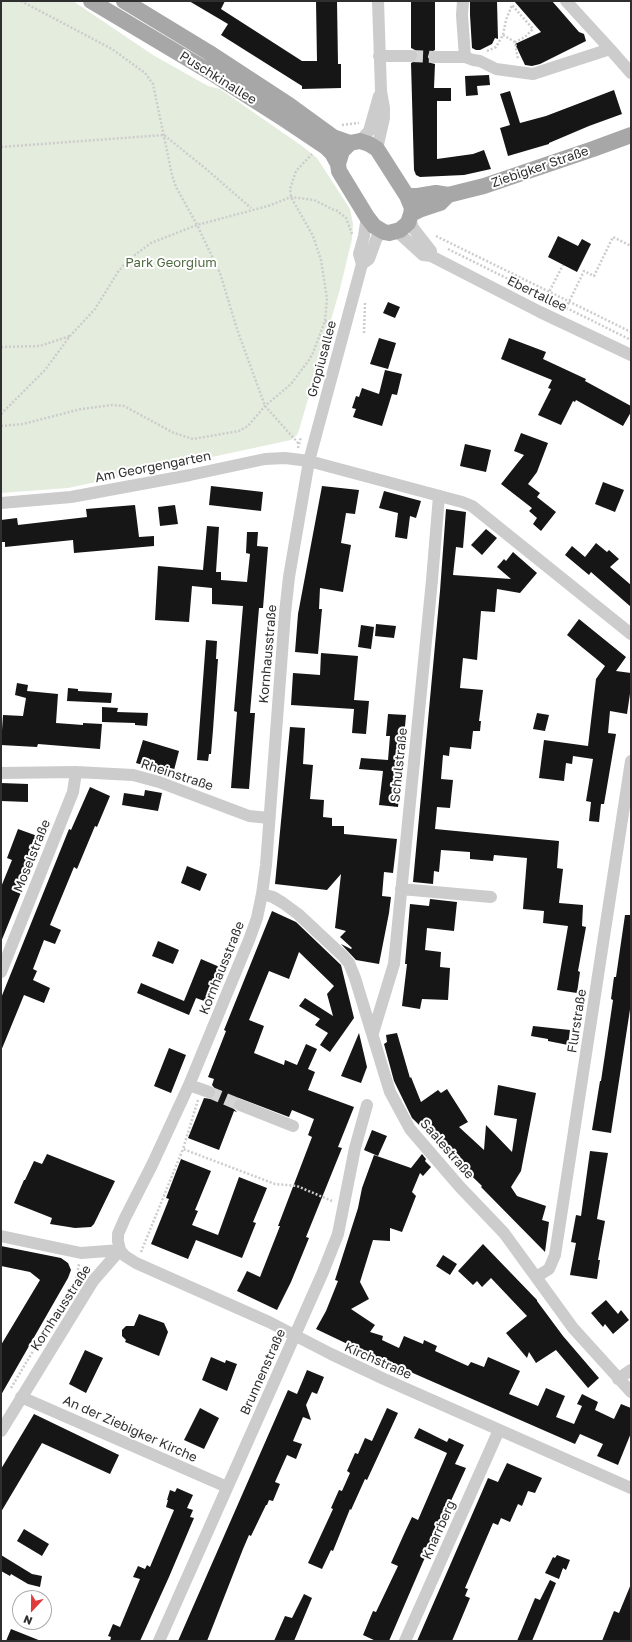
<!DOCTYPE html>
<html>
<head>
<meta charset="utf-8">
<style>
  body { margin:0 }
  #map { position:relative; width:632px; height:1642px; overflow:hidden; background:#fff; font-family:"Golos Text",sans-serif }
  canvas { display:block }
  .frame { position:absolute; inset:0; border:2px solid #2f2f2f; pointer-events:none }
  .north { position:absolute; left:12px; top:1590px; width:40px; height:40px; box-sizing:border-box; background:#fff; border:1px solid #acacac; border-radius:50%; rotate:202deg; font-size:11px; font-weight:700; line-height:16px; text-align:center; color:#2f2f2f }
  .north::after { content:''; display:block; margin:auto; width:14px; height:18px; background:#de3b3a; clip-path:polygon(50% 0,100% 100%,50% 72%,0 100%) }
</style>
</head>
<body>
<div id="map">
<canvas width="632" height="1642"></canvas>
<div class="frame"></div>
<div class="north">N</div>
</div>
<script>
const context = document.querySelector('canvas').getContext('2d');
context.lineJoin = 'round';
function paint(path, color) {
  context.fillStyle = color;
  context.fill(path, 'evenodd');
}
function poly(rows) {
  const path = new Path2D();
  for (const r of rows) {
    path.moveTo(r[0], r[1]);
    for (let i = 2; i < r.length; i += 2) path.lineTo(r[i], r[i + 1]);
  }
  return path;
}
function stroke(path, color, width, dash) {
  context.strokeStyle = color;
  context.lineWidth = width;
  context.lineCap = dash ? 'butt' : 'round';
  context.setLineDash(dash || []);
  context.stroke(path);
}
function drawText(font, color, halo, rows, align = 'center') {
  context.font = font + ' "Golos Text",sans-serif';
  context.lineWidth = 4;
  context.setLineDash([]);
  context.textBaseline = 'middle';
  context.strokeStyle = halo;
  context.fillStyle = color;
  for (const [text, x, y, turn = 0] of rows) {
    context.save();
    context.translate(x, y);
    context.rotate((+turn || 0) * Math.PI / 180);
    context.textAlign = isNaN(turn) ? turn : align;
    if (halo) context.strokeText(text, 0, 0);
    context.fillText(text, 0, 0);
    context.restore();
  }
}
paint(poly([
  [1,1,73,1,153,55,208,86,220,89,302,146,317,158,350,209,353,224,352,239,340,289,299,430,297,435,291,440,68,488,1,493]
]), '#e4ecde');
paint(poly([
  [189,1,225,1,221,9,302,61,317,61,316,1,337,1,338,64,341,64,341,88,302,89,302,86,221,35,228,24],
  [411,1,435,1,435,50,429,53,428,57,431,63,435,64,434,88,451,88,451,101,437,101,437,159,473,154,484,150,491,169,464,175,420,177,416,175,414,170,411,63,417,60,418,56,415,50,411,48],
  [470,1,497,1,498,39,495,38,492,44,480,50,476,50,472,48,470,15],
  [514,1,552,1,579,32,584,34,586,41,540,64,532,66,525,65,515,44,541,32],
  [489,75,490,85,477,86,478,95,466,96,465,76],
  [614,90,622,114,589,126,549,143,549,144,508,156,500,128,510,125,500,94,510,91,520,123,546,116],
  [558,236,578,246,582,239,591,244,577,272,548,257],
  [388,302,400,307,395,318,383,313],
  [379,338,396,343,388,369,370,364],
  [509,338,546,352,543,359,586,379,585,381,631,406,631,412,623,426,576,400,575,402,573,401,561,425,538,415,551,389,548,388,552,380,501,359],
  [385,370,402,374,397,395,392,394,382,426,353,417,356,409,352,408,356,396,359,397,362,388,379,394],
  [521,433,548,443,537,472,528,484,540,493,537,497,556,512,541,531,533,524,537,518,529,511,532,508,501,484,524,455,514,451],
  [465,444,491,450,486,472,460,466],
  [603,482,624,490,615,512,595,504],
  [211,486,263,492,261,511,209,505],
  [322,486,359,490,355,514,346,513,341,543,351,545,343,592,320,588,319,609,322,609,318,654,295,652,298,614],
  [384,491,421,501,416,518,410,516,407,539,395,537,398,513,379,508],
  [135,505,139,537,154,536,154,546,74,553,73,540,5,547,5,542,1,542,1,520,17,518,18,525,87,517,86,509],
  [175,505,178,524,160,526,158,507],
  [446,509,466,512,463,548,456,547,453,575,511,579,497,567,504,559,506,561,513,552,537,573,520,593,497,589,495,612,481,611,477,660,463,658,460,688,483,690,479,721,481,721,480,731,473,731,471,749,450,747,449,756,443,755,441,779,453,780,450,808,437,807,435,829,559,841,557,868,563,869,559,903,583,905,582,926,586,927,578,971,580,972,577,993,557,990,568,926,543,923,544,911,523,909,527,858,494,855,493,861,470,859,470,852,441,850,439,872,434,871,433,884,413,882,440,591],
  [207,526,219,527,216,572,221,572,221,580,247,582,250,554,246,553,247,532,258,532,257,546,268,547,263,608,259,608,250,713,255,713,249,789,231,788,237,712,234,711,243,606,212,604,212,588,192,586,189,622,155,620,158,566,203,570],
  [486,529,497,538,482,555,471,545],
  [596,543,607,552,609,550,619,559,610,567,631,585,631,607,591,572,589,575,565,555,572,546,585,557],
  [579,619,626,657,616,671,631,673,631,687,627,714,610,711,608,733,616,734,604,804,601,804,599,822,589,821,591,802,586,801,593,759,573,756,572,764,566,763,564,781,539,778,544,740,588,746,596,679,605,666,567,635],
  [376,624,396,626,394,638,375,636],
  [361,625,374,627,371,649,358,647],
  [206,640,217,641,216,659,218,659,213,730,211,754,209,754,208,761,197,760],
  [321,653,358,656,354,700,369,701,366,734,352,733,354,709,291,705,293,673,320,675],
  [17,683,28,685,27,691,58,694,56,723,83,725,83,723,102,724,100,749,38,744,37,747,1,745,3,715,23,716,26,698,15,695],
  [68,688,78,689,78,691,112,693,111,703,67,701],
  [102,707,118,708,117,712,148,713,147,726,135,725,135,723,102,722],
  [537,713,549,715,545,731,533,729],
  [388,714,406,715,398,807,379,805,383,771,359,769,361,758,388,760,390,736,386,736],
  [290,727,305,728,303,764,313,765,310,799,324,800,323,817,332,818,332,826,344,826,344,834,397,839,393,873,384,872,382,896,391,897,389,913,379,964,356,960,341,944,351,949,352,948,340,937,346,931,335,928,341,874,327,890,275,884],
  [143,740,179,751,173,774,136,763],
  [1,783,28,784,28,802,1,801],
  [90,787,110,796,97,827,95,826,77,869,74,867,50,925,61,930,55,944,44,940,33,969,37,971,33,980,50,988,44,1003,24,995,1,1051,1,998,69,829,71,830],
  [145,790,162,793,158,811,122,805,124,793,144,796],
  [18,829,43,838,1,942,1,887,12,860,7,858],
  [187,866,207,874,200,891,181,883],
  [430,899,457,902,454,931,427,928,425,950,441,952,440,967,450,968,448,1000,422,999,420,1009,402,1006,407,964,405,964,410,904,429,906],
  [272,911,296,922,341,965,354,1018,330,1052,320,1045,328,1033,315,1025,320,1019,299,1006,305,998,333,1016,327,994,334,986,299,952,289,979,269,971,249,1020,264,1026,254,1053,284,1065,285,1060,297,1065,306,1044,317,1049,308,1069,315,1072,308,1090,354,1107,338,1147,342,1148,306,1237,309,1238,291,1282,277,1310,237,1291,247,1271,260,1277,280,1226,278,1226,312,1137,308,1135,314,1119,292,1110,289,1117,239,1098,235,1099,233,1103,234,1109,237,1112,234,1111,219,1150,188,1138,204,1098,211,1099,216,1095,216,1090,212,1085,214,1079,208,1077,226,1031,224,1030],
  [625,915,631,915,631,1003,611,1133,592,1130,600,1081,601,1081,613,1000,611,999,614,977,616,977],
  [158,941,179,950,173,964,152,956],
  [201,959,222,968,207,1002,196,998,189,1015,137,993,141,983,184,1001],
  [533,1026,570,1030,568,1045,548,1041,548,1039,531,1036],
  [359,1033,367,1067,361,1083,341,1076],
  [397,1033,410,1078,411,1077,421,1102,438,1090,441,1093,447,1089,468,1122,459,1127,484,1150,486,1125,512,1152,517,1119,494,1115,498,1085,536,1093,521,1171,511,1187,517,1196,546,1206,542,1220,549,1222,545,1252,481,1187,482,1186,412,1118,394,1081,384,1044,387,1042,386,1035],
  [169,1048,186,1055,171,1093,154,1086],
  [372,1130,387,1136,378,1156,364,1150],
  [590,1151,608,1153,597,1219,605,1221,598,1260,600,1260,597,1279,570,1275,576,1243,571,1242,576,1215,581,1216],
  [47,1154,115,1181,94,1224,91,1227,75,1228,50,1224,52,1218,14,1203,24,1180,25,1180,34,1161,42,1164],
  [422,1154,426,1159,425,1161,431,1167,423,1176,420,1173,412,1192,416,1196,402,1232,390,1228,390,1241,373,1240,360,1282,369,1299,351,1309,375,1325,370,1332,383,1336,382,1340,399,1348,404,1336,423,1344,424,1340,437,1346,435,1351,468,1366,471,1362,484,1367,488,1357,520,1371,509,1394,538,1406,546,1388,565,1396,556,1417,574,1424,582,1406,577,1404,582,1394,598,1402,595,1410,614,1419,621,1404,631,1408,631,1433,618,1465,597,1456,603,1444,580,1434,575,1444,358,1349,316,1329,326,1311,338,1281,335,1280,358,1208,362,1188,374,1155,411,1168],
  [181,1159,211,1171,195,1210,198,1211,192,1225,218,1235,239,1177,267,1188,253,1222,256,1223,242,1258,196,1240,188,1259,151,1244,169,1199,166,1198],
  [483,1244,537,1300,537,1301,563,1336,599,1378,588,1388,556,1350,536,1363,529,1352,527,1358,506,1333,527,1316,491,1278,482,1287,477,1281,473,1285,458,1271],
  [1,1246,61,1258,68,1263,71,1270,68,1278,1,1395,1,1345,40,1280,30,1272,1,1266],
  [443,1255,457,1264,450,1275,436,1266],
  [606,1300,618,1314,621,1310,629,1320,613,1334,605,1324,603,1327,591,1313],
  [139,1314,164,1323,168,1332,159,1356,125,1342,126,1340,122,1336,122,1330,126,1326,134,1326],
  [85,1350,103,1358,86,1393,69,1384],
  [211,1357,225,1363,226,1360,237,1364,227,1391,202,1380],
  [307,1370,324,1377,317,1394,312,1392,306,1405,311,1420,303,1417,293,1441,302,1444,296,1459,287,1455,275,1482,280,1484,273,1501,269,1500,267,1505,266,1505,251,1536,249,1535,243,1549,207,1641,178,1641,288,1390,297,1394],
  [200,1408,219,1418,204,1449,184,1440],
  [387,1408,398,1413,367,1480,365,1479,351,1510,350,1509,333,1551,331,1550,322,1569,308,1563,333,1509,331,1508,339,1490,342,1491,350,1473,347,1471,355,1453,358,1454,365,1438,372,1441],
  [34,1414,119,1455,110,1474,42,1443,1,1512,1,1469],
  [419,1428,447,1442,449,1438,464,1445,455,1464,466,1468,423,1562,389,1641,376,1641,363,1635,373,1611,376,1612,398,1566,391,1563,404,1534,412,1517,418,1520,447,1453,414,1438],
  [507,1463,542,1478,535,1493,528,1491,522,1506,518,1504,510,1522,501,1518,498,1525,493,1523,465,1588,468,1589,465,1596,470,1598,452,1641,417,1641,488,1478,498,1482],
  [177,1488,193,1495,187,1508,193,1510,190,1517,194,1518,169,1577,140,1641,110,1641,111,1637,108,1636,113,1624,120,1627,140,1579,133,1577,138,1566,145,1569,147,1565,150,1567,174,1510,166,1507,168,1500,167,1500,170,1490,175,1492],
  [24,1529,49,1544,42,1556,17,1541],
  [1,1555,32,1574,42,1576,40,1587,28,1584,11,1574,10,1576,1,1571],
  [557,1555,570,1560,566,1570,563,1568,559,1579,545,1573,553,1557,555,1558],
  [550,1580,556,1583,532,1641,517,1641,535,1598,540,1600],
  [631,1584,631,1641,602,1641,614,1611,619,1613],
  [304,1594,312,1598,294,1641,274,1641,285,1616,292,1618],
  [11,1629,41,1641,6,1641]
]), '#161616');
stroke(poly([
  [411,56,435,57],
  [209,1092,240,1105]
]), '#d5d5d5', 12, [12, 6]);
stroke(poly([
  [21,1,112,49,145,73,153,84,172,175,176,187,197,225,220,273,237,329,265,406,299,444],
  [503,35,515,42],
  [487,51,496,47,503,35,506,20,512,5,533,29,525,37,515,42,518,60],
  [342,125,359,123],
  [1,147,164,135,205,168,251,208],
  [336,210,346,218,352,234],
  [436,236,631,332],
  [448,249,631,340],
  [546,298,563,265],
  [566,308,584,271,594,276,613,237,631,246],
  [325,321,334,324],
  [364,333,365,303],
  [1,347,40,346,70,336],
  [1,414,45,370,70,336,95,309,118,272,128,260,151,243,197,225,268,206,291,197,314,200,334,210],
  [1,426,23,424,81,409,112,405,124,406,174,433,193,439,239,431,248,426,265,406,291,384,309,360,313,353,325,321,327,299,321,260,313,236,291,197,290,189,296,171,312,154],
  [298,448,301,437],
  [198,1100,183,1149,275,1184,297,1186,332,1201],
  [141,1252,183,1149],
  [11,1388,76,1279,79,1264]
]), '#ccc', 2.5, [2, 2]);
stroke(poly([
  [463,1,462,15,465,57],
  [566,1,610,49],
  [379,56,411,56],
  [435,57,465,57,473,60,480,61,496,69,533,74,610,49,631,73],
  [360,141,369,131,379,96],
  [377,149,384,118,384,108,381,91,378,1],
  [367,217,364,236,359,254,362,264,309,461,289,577,285,613,266,865,262,894,257,918,249,940,189,1085,152,1165,125,1218,118,1234,118,1241,120,1250,125,1256,136,1263,269,1322,331,1354,384,1379,631,1488],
  [410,219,413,228,431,251,431,256],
  [394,232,401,235,423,255,431,256,540,312,631,355],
  [362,264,369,259,377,237,384,232],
  [1,503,71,497,190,475,265,459,285,458,309,461,462,502,472,506,631,634],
  [1,773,76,772,133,775,159,782,249,816,269,818],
  [401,889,491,897],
  [262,894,273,897,283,903,298,914,343,956,349,963,355,978,390,1092,410,1129,460,1187,504,1233,573,1328,631,1392],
  [1,972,73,792,76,772],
  [373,1033,394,964,432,580,439,496],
  [189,1085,209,1092],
  [240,1105,293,1126],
  [1,1236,81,1253,120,1250],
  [536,1277,549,1269,555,1255,631,761],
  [618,1379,631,1370],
  [21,1397,227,1487],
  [1,1431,93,1281,120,1250],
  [159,1641,323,1272,338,1234,355,1148,367,1105],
  [405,1641,499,1430]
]), '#ccc', 12);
stroke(poly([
  [91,1,215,75,284,119,326,147,332,153,338,164],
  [124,1,208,52,289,105,333,137,350,143],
  [360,141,369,144,377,149,407,196,412,208,411,214,408,223,400,230,389,233,384,232,374,226,367,217,339,171,338,164,342,151,350,143,360,141],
  [407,196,418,196,436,193,448,195,484,186,593,149,631,135],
  [411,214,419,210,440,203,448,195]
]), '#a7a7a7', 16);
drawText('13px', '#2f2f2f', '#fff', [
  ["Puschkinallee",218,78,32],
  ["Ziebigker Straße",540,167,-19],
  ["Ebertallee",537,294,26],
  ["Gropiusallee",322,359,-75],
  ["Am Georgengarten",153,467,-11],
  ["Kornhausstraße",268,654,-85],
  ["Schulstraße",399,765,-84],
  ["Rheinstraße",177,775,18],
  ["Moselstraße",32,856,-68],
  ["Kornhausstraße",222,968,-68],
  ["Flurstraße",577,1021,-81],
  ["Saalestraße",447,1149,49],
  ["Kornhausstraße",61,1308,-57],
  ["Kirchstraße",378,1361,24],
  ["Brunnenstraße",263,1372,-66],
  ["An der Ziebigker Kirche",130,1429,24],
  ["Knarrberg",439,1530,-66]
]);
drawText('13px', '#4f6a3e', '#fff', [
  ["Park Georgium",171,263]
]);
</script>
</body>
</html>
